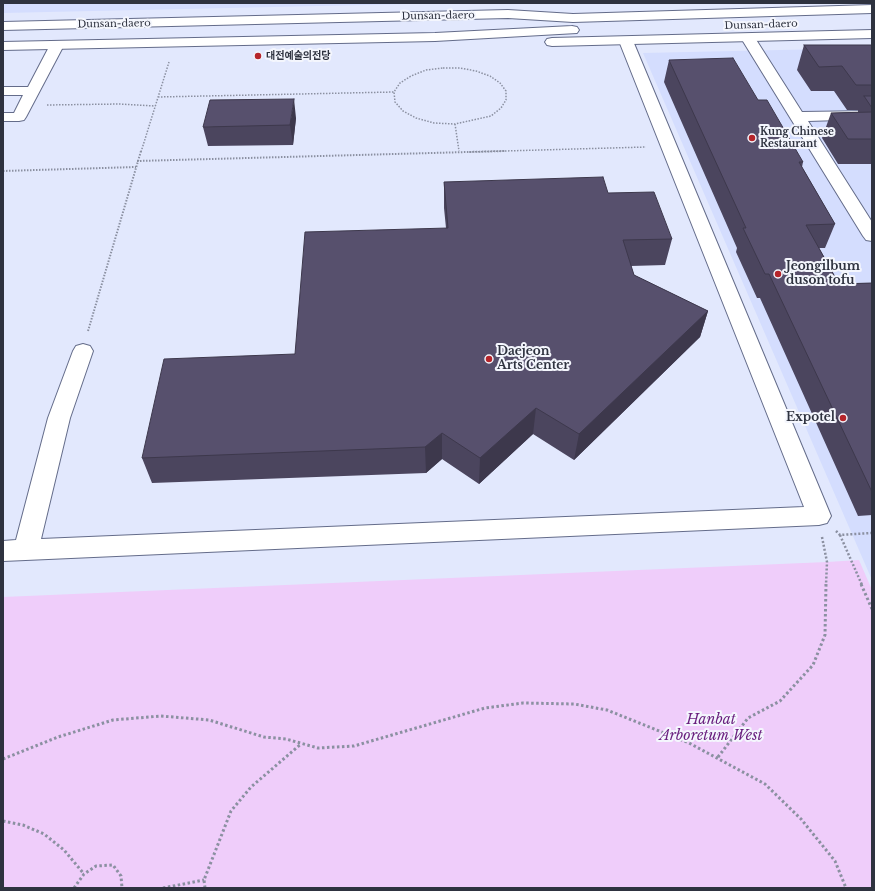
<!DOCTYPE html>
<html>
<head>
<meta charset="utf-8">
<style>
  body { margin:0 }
  #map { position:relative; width:875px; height:891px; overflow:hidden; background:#e2e8fd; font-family:"Libre Baskerville",serif }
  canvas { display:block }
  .frame { position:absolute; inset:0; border:4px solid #2e323f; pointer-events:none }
</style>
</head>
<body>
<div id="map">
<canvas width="875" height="891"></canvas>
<div class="frame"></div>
</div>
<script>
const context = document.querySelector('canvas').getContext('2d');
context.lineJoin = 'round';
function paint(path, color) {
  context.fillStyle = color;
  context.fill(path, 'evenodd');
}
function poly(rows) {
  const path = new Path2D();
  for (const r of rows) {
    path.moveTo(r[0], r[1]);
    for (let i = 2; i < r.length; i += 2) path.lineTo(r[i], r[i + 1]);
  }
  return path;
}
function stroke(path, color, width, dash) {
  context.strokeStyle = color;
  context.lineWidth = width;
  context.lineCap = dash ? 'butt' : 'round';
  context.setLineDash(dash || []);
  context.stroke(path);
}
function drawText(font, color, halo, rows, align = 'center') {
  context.font = font + ' "Libre Baskerville","Noto Sans KR",serif';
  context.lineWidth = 4;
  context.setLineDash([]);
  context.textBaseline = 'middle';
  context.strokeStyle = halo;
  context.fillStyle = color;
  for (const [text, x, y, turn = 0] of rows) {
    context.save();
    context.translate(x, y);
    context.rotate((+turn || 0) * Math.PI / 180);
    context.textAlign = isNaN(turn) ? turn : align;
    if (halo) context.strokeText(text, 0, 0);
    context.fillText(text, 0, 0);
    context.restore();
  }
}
paint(poly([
  [3,3,454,3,3,13],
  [872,48,872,580,643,53]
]), '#d4ddfe');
paint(poly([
  [859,560,872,590,872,888,3,888,3,597,827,562]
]), '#efcdfa');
const minor = poly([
  [748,34,753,35,755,38,802,112,872,111,872,119,808,121,872,222,872,241,866,240,863,236,741,38,743,35,748,34],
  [626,37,631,38,633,41,831,516,827,523,819,525,3,561,3,541,16,540,48,418,73,351,76,346,83,344,90,346,93,351,70,418,41,539,804,507,619,41,621,38,626,37],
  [57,41,62,42,64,45,26,117,24,120,19,121,3,121,3,113,14,113,23,95,3,95,3,87,28,87,50,45,52,42,57,41]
]);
const major = poly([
  [872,5,872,13,573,22,508,18,3,30,3,22,508,10,573,14,872,5],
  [572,26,577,27,579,30,577,33,435,41,3,50,3,42,435,33,572,26],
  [872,30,872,38,552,46,547,45,545,42,547,39,552,38,872,30]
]);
stroke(minor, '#646c8a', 2);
stroke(major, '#646c8a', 2);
stroke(poly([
  [443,68,460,68,476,71,490,76,500,83,506,91,506,100,501,108,491,116,455,124,434,123,416,118,403,111,395,102,394,92,400,83,411,76,426,70,443,68],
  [158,97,394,92],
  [47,105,119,104,155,106],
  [455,124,459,151],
  [141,152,169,62],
  [469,152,646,147]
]), '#8b90a1', 1.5, [1.5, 1.5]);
stroke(poly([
  [137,161,505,151],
  [3,171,136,167],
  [88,331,141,151]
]), '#8b90a1', 2, [1.5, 1.5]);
stroke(poly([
  [836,531,840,535,872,533],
  [840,535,862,585],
  [822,537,827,562,826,585]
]), '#8b90a1', 2.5, [2, 2]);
stroke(poly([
  [861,584,872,609],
  [718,757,748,718,780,701,813,665,825,635,826,584],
  [3,759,58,737,113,720,161,716,209,720,264,737,286,739,318,748,354,746,485,708,523,703,574,704,607,710,689,743,765,784,801,819,835,861,846,888],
  [3,821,23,825,44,834,64,850,84,874],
  [74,888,84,874,96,866,113,865,121,876,122,888],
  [163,888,204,880],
  [205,888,204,880,231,811,251,787,301,744]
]), '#8b90a1', 3, [2.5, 2.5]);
paint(minor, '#fff');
paint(major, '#fff');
paint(poly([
  [804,45,872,45,872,164,838,164,822,138,831,113,858,112,858,110,847,110,834,91,811,91,797,70],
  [669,60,758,100,803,162,802,167,835,224,825,248,819,248,839,284,872,283,872,515,858,516,760,298,757,298,736,252,737,248,664,82],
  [296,118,293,145,208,146,203,127],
  [444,182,608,193,672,239,665,265,631,266,634,275,708,311,700,337,574,460,533,434,479,484,442,459,426,473,152,483,142,458,295,354,446,228,444,208]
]), '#4b455e');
paint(poly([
  [294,99,296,118,293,145,290,125],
  [708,311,700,337,574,460,579,434],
  [536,408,533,434,479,484,480,458],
  [442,433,442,459,426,473,425,447]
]), '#3d384c');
const building = poly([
  [804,45,872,45,872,85,856,85,842,66,819,67,804,45],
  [733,58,758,100,767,100,803,162,799,162,835,224,806,225,839,284,872,283,872,492,769,274,765,274,743,228,746,228,669,60,733,58],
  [864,96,872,96,872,108,864,96],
  [294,99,290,125,203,127,210,100,294,99],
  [872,112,872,139,848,139,831,113,872,112],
  [603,177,608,193,654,192,672,239,623,240,634,275,708,311,579,434,536,408,480,458,442,433,425,447,142,458,164,359,295,354,305,232,448,228,444,182,603,177]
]);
paint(building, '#57506d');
stroke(building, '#3d384c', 1);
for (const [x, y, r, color] of [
  [258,56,4,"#b5252b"],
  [752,138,4,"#b5252b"],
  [778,274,4,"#b5252b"],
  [489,359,4,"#b5252b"],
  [843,418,4,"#b5252b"]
]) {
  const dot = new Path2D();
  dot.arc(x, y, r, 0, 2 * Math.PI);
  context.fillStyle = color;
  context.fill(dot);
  stroke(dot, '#f4f6fd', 1.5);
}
drawText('10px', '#2e323f', '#f4f6fd', [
  ["Dunsan-daero",438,16,-1],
  ["Dunsan-daero",114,24,-1],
  ["Dunsan-daero",761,25,-2]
]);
drawText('bold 10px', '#2e323f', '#f4f6fd', [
  ["대전예술의전당",266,56],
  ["Kung Chinese",760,132],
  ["Restaurant",760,144]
], 'left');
drawText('bold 12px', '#2e323f', '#f4f6fd', [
  ["Jeongilbum",786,267],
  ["duson tofu",786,281],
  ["Daejeon",497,352],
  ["Arts Center",497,366],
  ["Expotel",835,418,"right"]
], 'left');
drawText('italic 14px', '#691f7e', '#f4f6fd', [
  ["Hanbat",711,720],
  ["Arboretum West",711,736]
]);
</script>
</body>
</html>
